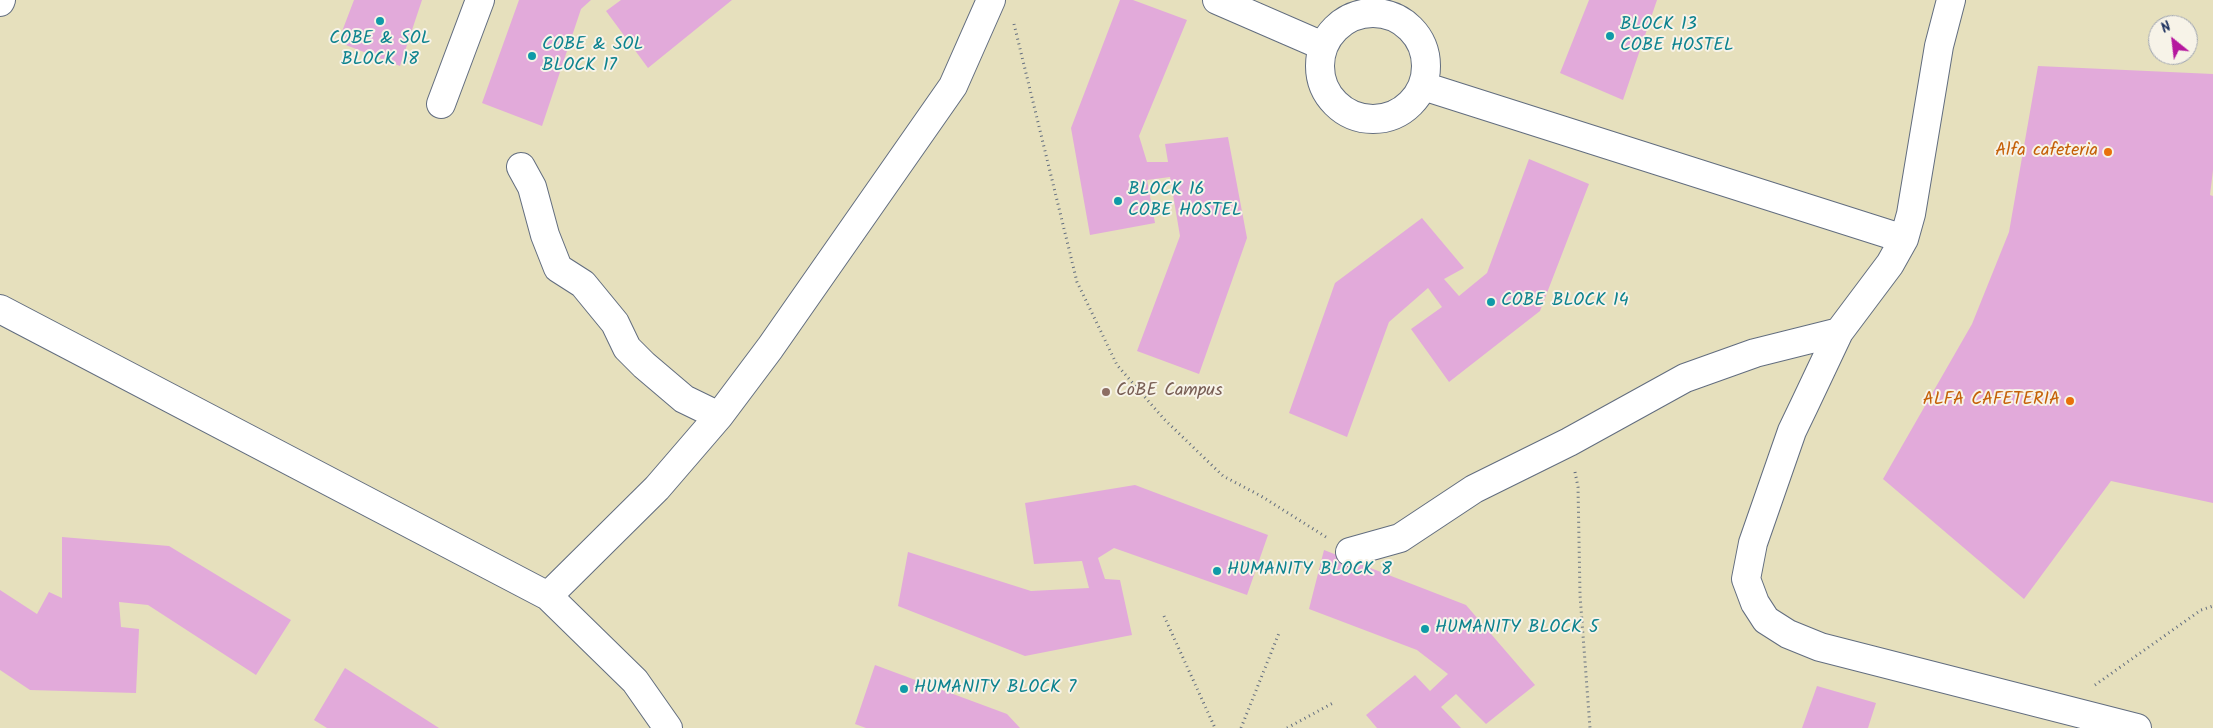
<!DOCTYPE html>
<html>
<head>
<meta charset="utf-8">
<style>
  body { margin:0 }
  #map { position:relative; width:2213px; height:728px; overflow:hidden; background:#e6e0bd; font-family:Kalam,sans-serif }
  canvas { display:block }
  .north { position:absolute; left:2148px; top:15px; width:50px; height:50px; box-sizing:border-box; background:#f7f3e8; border:1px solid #9fa5b1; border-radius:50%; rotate:331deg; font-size:14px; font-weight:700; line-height:20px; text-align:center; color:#1b2f5e }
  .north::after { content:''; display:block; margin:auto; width:18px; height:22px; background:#b5179e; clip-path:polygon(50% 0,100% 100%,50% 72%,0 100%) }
</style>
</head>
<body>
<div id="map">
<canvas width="2213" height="728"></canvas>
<div class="north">N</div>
</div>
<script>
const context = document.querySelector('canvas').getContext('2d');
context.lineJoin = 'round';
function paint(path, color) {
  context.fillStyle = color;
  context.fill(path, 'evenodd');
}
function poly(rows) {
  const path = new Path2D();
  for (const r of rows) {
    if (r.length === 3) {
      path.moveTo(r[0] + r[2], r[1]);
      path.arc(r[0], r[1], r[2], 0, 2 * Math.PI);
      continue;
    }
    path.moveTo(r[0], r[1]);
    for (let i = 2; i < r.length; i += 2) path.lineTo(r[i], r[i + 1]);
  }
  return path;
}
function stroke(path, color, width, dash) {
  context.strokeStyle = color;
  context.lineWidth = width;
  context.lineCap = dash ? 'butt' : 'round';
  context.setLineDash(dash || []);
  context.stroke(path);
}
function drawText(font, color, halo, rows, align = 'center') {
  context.font = font + ' Kalam,sans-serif';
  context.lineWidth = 4;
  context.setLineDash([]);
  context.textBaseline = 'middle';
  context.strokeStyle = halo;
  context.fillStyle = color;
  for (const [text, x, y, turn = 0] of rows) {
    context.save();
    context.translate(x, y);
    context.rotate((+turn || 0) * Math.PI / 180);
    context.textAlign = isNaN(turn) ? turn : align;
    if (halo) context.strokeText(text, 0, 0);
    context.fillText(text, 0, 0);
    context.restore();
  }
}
paint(poly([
  [354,0,422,0,400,66,338,42],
  [519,0,591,0,581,9,542,126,482,103],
  [621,0,732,0,648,68,606,11],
  [1120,0,1133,0,1187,20,1139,136,1147,162,1168,162,1165,144,1228,137,1247,238,1199,374,1137,351,1180,236,1170,177,1147,180,1155,223,1090,235,1071,128],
  [1589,0,1657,0,1623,100,1560,73],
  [2038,66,2213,74,2213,170,2210,195,2213,196,2213,503,2111,481,2024,599,1883,479,1972,324,2009,232],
  [1529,159,1589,184,1540,311,1449,382,1411,329,1442,307,1428,288,1389,322,1347,437,1289,413,1335,283,1422,218,1464,268,1444,279,1459,296,1487,273],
  [1135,485,1268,535,1247,595,1114,548,1098,558,1105,579,1120,580,1132,635,1025,656,898,606,908,552,1031,591,1089,588,1082,561,1034,564,1025,503],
  [62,537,169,546,291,620,256,675,148,605,119,602,121,627,139,629,136,693,30,690,0,670,0,590,37,614,49,592,62,598],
  [1324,550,1466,605,1535,685,1486,724,1456,694,1441,707,1461,728,1377,728,1366,715,1415,675,1430,691,1448,674,1417,650,1309,609],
  [875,665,1007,714,1020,728,866,728,855,724],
  [345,668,439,728,327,728,314,720],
  [1817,686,1876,703,1868,728,1802,728]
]), '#e2aada');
const minor = poly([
  [1217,0,1323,46],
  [1951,0,1939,46,1911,214,1904,239,1890,264,1839,332,1804,406,1792,431,1753,543,1746,579,1755,603,1766,620,1788,634,1820,647,2137,728],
  [0,2,1,0],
  [1373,66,53],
  [1423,86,1904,239],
  [441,104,480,0],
  [521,167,532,187,545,235,558,268,583,284,615,323,627,348,644,365,684,399,719,416],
  [0,309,548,596,635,681,668,728],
  [1350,552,1400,538,1474,489,1569,442,1685,378,1755,353,1839,332],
  [548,596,657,488,719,416,770,348,953,86,991,0]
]);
stroke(minor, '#626d7f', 30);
stroke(poly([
  [1014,24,1077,282,1117,365,1164,419,1223,476,1261,496,1326,537],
  [1575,472,1578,487,1580,595,1590,728],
  [1164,616,1215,728],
  [2095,685,2201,610,2213,606],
  [1241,728,1279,633],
  [1287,728,1333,703]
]), '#626d7f', 3, [1, 4]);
stroke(minor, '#fff', 28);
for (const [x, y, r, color] of [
  [380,21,5,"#0f9aa8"],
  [1610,36,5,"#0f9aa8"],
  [532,56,5,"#0f9aa8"],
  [2108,152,5,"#e8710a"],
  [1118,201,5,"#0f9aa8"],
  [1491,302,5,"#0f9aa8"],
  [1106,392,5,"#8d6e63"],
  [2070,401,5,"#e8710a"],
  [1217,571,5,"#0f9aa8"],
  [1425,629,5,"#0f9aa8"],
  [904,689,5,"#0f9aa8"]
]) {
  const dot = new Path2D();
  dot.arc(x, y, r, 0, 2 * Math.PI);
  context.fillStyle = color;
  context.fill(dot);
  stroke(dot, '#f7f3e8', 2);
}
drawText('18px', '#0d838f', '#f7f3e8', [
  ["BLOCK 13",1620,26],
  ["COBE HOSTEL",1620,47],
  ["COBE & SOL",380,40,"center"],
  ["BLOCK 18",380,61,"center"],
  ["COBE & SOL",542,46],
  ["BLOCK 17",542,67],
  ["BLOCK 16",1128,191],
  ["COBE HOSTEL",1128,212],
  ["COBE BLOCK 14",1501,302],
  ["HUMANITY BLOCK 8",1227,571],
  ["HUMANITY BLOCK 5",1435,629],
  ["HUMANITY BLOCK 7",914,689]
], 'left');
drawText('18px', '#c56008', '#f7f3e8', [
  ["Alfa cafeteria",2098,152],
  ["ALFA CAFETERIA",2060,401]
], 'right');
drawText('18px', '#785e54', '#f7f3e8', [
  ["CoBE Campus",1116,392]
], 'left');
</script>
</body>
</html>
